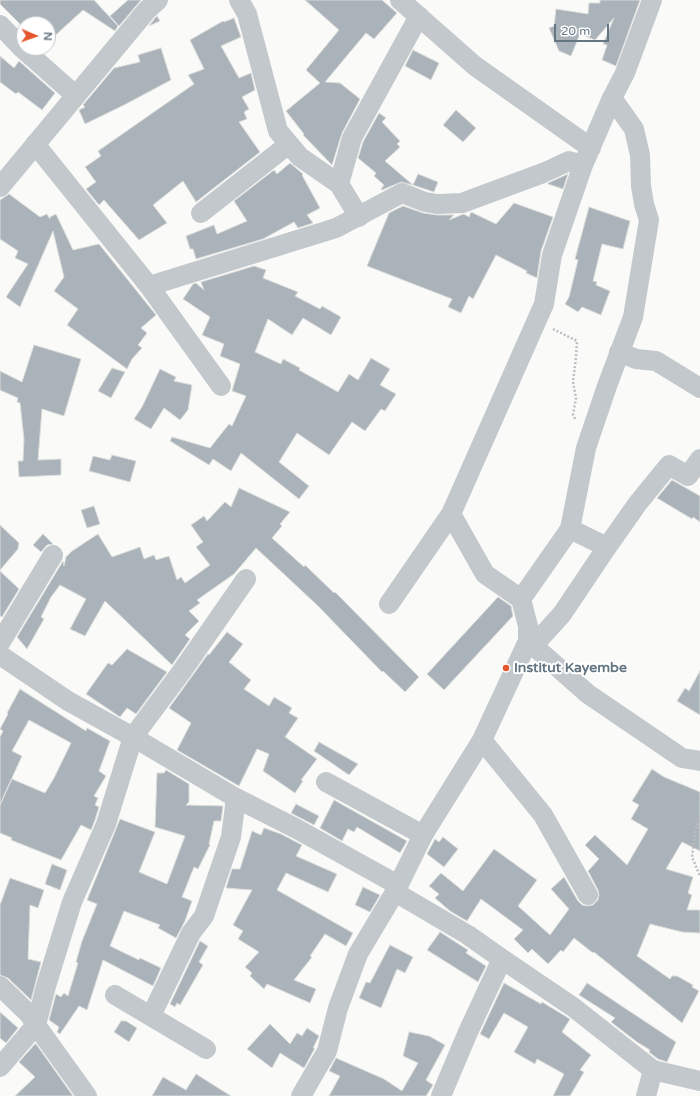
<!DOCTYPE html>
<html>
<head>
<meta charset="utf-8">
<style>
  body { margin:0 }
  #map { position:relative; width:700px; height:1096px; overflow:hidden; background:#fafaf8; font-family:"Varela Round",sans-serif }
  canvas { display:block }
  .north { position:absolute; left:16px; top:16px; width:40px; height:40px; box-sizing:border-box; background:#fff; border:1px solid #c1c8cd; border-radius:50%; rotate:92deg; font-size:11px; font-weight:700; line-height:16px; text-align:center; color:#657683 }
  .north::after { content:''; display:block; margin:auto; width:14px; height:18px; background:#e4572e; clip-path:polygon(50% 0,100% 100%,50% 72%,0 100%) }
  .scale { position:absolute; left:554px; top:24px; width:55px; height:18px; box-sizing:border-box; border:2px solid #657683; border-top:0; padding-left:5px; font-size:12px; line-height:14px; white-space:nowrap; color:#657683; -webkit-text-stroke:3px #fff; paint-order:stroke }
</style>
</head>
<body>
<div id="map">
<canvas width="700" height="1096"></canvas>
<div class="north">N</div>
<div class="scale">20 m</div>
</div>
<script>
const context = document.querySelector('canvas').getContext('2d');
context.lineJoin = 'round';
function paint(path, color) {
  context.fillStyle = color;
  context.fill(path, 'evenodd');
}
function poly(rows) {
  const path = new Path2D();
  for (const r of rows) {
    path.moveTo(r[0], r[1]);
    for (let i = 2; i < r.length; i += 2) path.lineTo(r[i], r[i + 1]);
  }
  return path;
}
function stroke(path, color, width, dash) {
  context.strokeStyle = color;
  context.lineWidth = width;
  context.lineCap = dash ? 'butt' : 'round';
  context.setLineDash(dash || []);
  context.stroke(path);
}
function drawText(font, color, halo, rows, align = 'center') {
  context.font = font + ' "Varela Round",sans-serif';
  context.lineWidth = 4;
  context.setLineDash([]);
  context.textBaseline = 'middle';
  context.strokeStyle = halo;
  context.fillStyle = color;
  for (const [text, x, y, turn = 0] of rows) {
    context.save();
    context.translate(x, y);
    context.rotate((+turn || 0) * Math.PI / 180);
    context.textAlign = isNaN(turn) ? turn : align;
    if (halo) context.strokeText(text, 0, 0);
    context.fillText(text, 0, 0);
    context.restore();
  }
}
const building = poly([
  [0,0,94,0,118,26,115,31,83,10,48,42,48,24,24,24,24,33,22,31,24,28,0,4,0,0],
  [128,0,141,0,119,26,110,16,128,0],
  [305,0,382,0,397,13,374,39,366,33,325,82,340,83,360,99,342,133,332,165,303,135,304,134,286,111,320,83,306,70,339,30,305,0],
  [600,0,640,0,616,66,602,60,607,45,603,44,614,18,595,40,580,34,571,56,559,51,549,28,554,26,556,9,588,14,589,3,600,3,600,0],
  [157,16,160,21,149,26,155,18,157,16],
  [234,18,241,37,221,46,239,78,251,73,255,90,242,97,249,109,244,112,247,119,239,122,260,152,196,202,183,181,153,205,167,223,139,240,104,200,99,205,86,189,96,182,85,167,101,156,98,151,194,84,188,75,204,69,190,40,223,21,224,22,234,18],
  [161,48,171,80,124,105,85,124,79,110,85,107,83,105,114,68,140,62,138,55,161,48],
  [413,50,439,63,431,80,405,66,413,50],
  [0,56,14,68,19,61,55,93,42,110,18,92,16,94,0,82,0,56],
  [456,110,476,128,463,142,443,125,456,110],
  [379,113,386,118,382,122,400,141,397,144,400,147,385,161,413,185,401,182,382,190,381,189,384,185,374,176,376,173,358,158,363,142,379,113],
  [290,163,303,174,302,175,320,208,307,215,313,223,298,228,294,222,263,239,196,259,193,249,190,249,186,236,214,225,217,234,247,221,234,201,274,170,277,174,290,163],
  [418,174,438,182,434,192,413,185,418,174],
  [568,174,563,189,548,184,548,183,568,174],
  [9,194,40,217,47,214,50,219,50,217,56,214,73,250,99,244,156,315,141,328,147,333,138,345,142,348,132,359,127,369,67,325,78,309,54,291,64,277,53,231,20,307,6,297,28,264,15,258,18,251,0,239,0,200,9,194],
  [514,203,553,217,541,251,537,278,526,273,527,271,496,255,473,299,469,296,461,313,448,307,452,299,367,266,389,213,403,206,423,213,437,215,454,215,449,220,461,215,464,214,469,217,471,212,496,224,514,203],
  [589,207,630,221,623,249,602,244,593,281,597,282,596,285,610,291,601,315,582,307,578,312,565,304,569,297,578,260,575,259,589,207],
  [254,266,266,270,263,278,298,292,295,296,320,309,322,306,341,317,331,335,303,318,292,335,268,319,255,352,281,364,283,359,300,368,299,370,338,392,349,374,358,380,371,358,390,369,380,385,396,394,385,411,381,409,365,431,352,422,329,455,297,433,279,462,309,486,299,499,241,453,231,471,213,459,209,465,170,441,172,437,210,448,229,424,232,426,246,396,232,391,240,364,220,356,224,344,202,335,210,317,183,299,193,284,196,283,204,290,201,282,254,266],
  [34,345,81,359,64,416,42,409,38,460,61,459,61,475,19,477,18,461,23,461,24,439,20,403,17,402,18,398,0,390,0,371,22,382,34,345],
  [112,368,125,372,111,398,98,391,112,368],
  [160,369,176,377,174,381,192,385,188,410,180,420,164,408,151,429,134,419,142,407,160,369],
  [112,455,136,461,130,482,89,471,93,456,110,460,112,455],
  [672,480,700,496,700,522,693,517,692,519,657,498,672,480],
  [239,488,290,512,280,524,282,526,272,538,304,567,305,565,334,593,335,592,419,677,405,692,383,671,382,672,317,605,256,548,234,574,197,600,200,603,189,611,199,621,185,635,190,639,172,665,105,601,85,636,70,629,86,599,60,585,51,597,41,617,44,619,27,649,17,637,63,561,64,566,66,557,72,551,98,534,112,557,140,547,144,559,154,555,156,560,169,556,177,580,181,577,185,583,210,565,196,547,203,542,191,525,204,516,207,521,225,502,231,507,239,488],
  [94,506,100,524,87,528,81,510,94,506],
  [0,525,19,543,18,549,0,570,0,525],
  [43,534,53,544,47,545,41,552,33,545,43,534],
  [0,571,19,589,2,617,0,616,0,571],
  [498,597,511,606,513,616,444,690,427,674,498,597],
  [227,632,243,644,229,662,251,680,244,689,269,706,274,697,292,708,289,713,298,718,285,737,317,759,301,780,303,781,295,793,263,771,269,754,257,749,239,786,177,750,191,723,169,708,208,654,209,655,227,632],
  [127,649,167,672,136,714,127,708,120,717,86,694,108,663,112,665,127,649],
  [700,671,700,715,677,701,685,688,689,691,700,671],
  [20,689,86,731,87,728,110,741,99,771,106,776,94,796,98,798,95,805,99,807,95,820,91,830,81,825,61,860,11,840,12,838,0,833,0,805,12,779,45,793,54,778,71,743,29,720,12,751,22,756,0,804,0,737,3,731,0,729,8,714,7,713,20,689],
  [319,742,358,764,349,775,314,751,319,742],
  [652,769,664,777,700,792,700,851,682,842,666,869,693,877,688,893,692,895,687,910,700,910,700,933,682,932,650,924,637,956,670,979,672,976,677,976,693,985,692,987,699,991,682,1023,594,952,593,953,574,938,563,952,561,950,548,964,532,949,528,953,514,939,523,930,481,899,467,921,450,911,435,898,439,894,429,886,441,873,463,891,494,849,537,880,518,906,550,935,569,909,551,889,564,877,578,901,582,905,587,906,593,905,598,900,599,895,598,890,588,871,599,859,585,845,595,835,627,865,648,829,631,819,639,805,632,801,652,769],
  [166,770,189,784,189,802,186,805,223,806,221,821,214,821,209,844,210,845,198,869,194,867,182,897,192,901,185,921,176,938,158,928,160,925,124,911,110,946,139,960,140,958,161,968,153,986,103,960,87,1010,79,1006,60,1034,57,1032,59,1027,49,1020,56,994,61,997,64,993,68,996,78,963,76,962,82,941,97,904,87,900,120,819,155,832,139,872,167,884,185,836,155,827,157,773,164,773,166,770],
  [334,800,407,841,400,853,357,827,354,832,348,829,342,841,320,828,334,800],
  [296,804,319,816,314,825,291,813,296,804],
  [264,828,281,834,302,845,296,856,337,874,328,892,286,873,277,890,353,933,346,946,325,934,310,956,312,957,294,980,316,989,310,1003,267,984,264,989,250,976,252,973,245,967,259,952,238,939,243,931,233,925,252,890,226,888,232,869,240,869,252,831,261,835,264,828],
  [443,837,458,849,444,867,427,854,435,839,439,842,443,837],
  [52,864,67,870,60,890,45,884,52,864],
  [10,878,44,890,38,908,30,905,28,959,41,962,31,1000,8,978,0,975,0,905,10,878],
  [363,887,380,895,370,912,355,905,363,887],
  [440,932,468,950,466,953,486,966,478,982,427,950,440,932],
  [200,941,208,946,199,962,203,965,180,1005,177,1003,175,1007,170,1004,200,941],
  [390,945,413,957,405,973,397,969,381,1008,359,998,366,982,370,983,390,945],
  [504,983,541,1004,542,1002,570,1019,562,1032,591,1055,580,1070,584,1072,570,1096,553,1096,564,1074,537,1059,535,1064,514,1052,528,1027,504,1013,489,1039,480,1034,504,983],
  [587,983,676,1042,667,1062,658,1059,649,1052,650,1050,637,1042,611,1022,615,1018,579,995,587,983],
  [0,1012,18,1028,6,1043,0,1038,0,1012],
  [121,1021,126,1021,137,1028,129,1042,114,1032,121,1021],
  [270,1024,290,1044,297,1033,302,1036,307,1028,319,1036,313,1048,315,1048,304,1068,280,1053,272,1068,247,1049,270,1024],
  [409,1032,429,1036,445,1045,426,1080,433,1085,426,1096,329,1096,340,1076,329,1071,336,1058,384,1079,402,1091,418,1063,403,1056,409,1032],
  [35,1044,36,1044,73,1096,15,1096,35,1077,19,1062,35,1044],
  [196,1074,231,1096,152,1096,163,1077,186,1090,196,1074]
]);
paint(building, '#aab3b9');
stroke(building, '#dcdcda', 1);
stroke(poly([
  [553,329,577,341,576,357,573,382,576,398,573,415,576,420],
  [700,820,696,826,692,857,700,876]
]), '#bbbfc2', 2.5, [2, 2]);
stroke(poly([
  [239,0,247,14,278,131,300,157,339,184],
  [400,0,475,66,591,148],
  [0,25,22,48,75,95],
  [612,98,634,129,640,155,641,186,644,204,649,220,633,317,607,386,586,448,570,529,521,599,528,626,528,641,588,694,682,758,700,761],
  [35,144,149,286,221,386],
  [0,187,147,10,158,0],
  [201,213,289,144],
  [359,217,339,184,352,138,419,16],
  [149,286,336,228,402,193,425,202,437,204,462,203,543,173,569,161,583,165],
  [619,352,636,359,656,361,700,388],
  [451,514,485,574,521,599],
  [570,529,607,547],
  [389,604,451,514,544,304,552,255,583,165,612,98,625,73,652,0],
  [0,643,53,555],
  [533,646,562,614,607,547,638,503,669,465,688,476,700,459],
  [0,655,68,701,133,737,236,798,297,829,398,885],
  [482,740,543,815,588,895],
  [326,782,423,835],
  [395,892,468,935,502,959,573,1007,653,1070,700,1081],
  [0,986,29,1014,36,1025,87,1096],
  [115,995,206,1049],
  [151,1016,191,933,204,916,231,837,236,798],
  [0,1067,36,1025,46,986,72,902,106,824,133,737,182,671,246,579],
  [301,1096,327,1051,338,1008,358,954,395,892,423,835,482,740,528,641],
  [441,1096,468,1032,502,959],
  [646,1096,653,1070]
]), '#c3c8cc', 20);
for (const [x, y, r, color] of [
  [506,668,4,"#e4572e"]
]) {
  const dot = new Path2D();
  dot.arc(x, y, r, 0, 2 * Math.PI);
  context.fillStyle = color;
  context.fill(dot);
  stroke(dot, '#fff', 1.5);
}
drawText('bold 14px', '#657683', '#fff', [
  ["Institut Kayembe",514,668]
], 'left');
</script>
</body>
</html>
